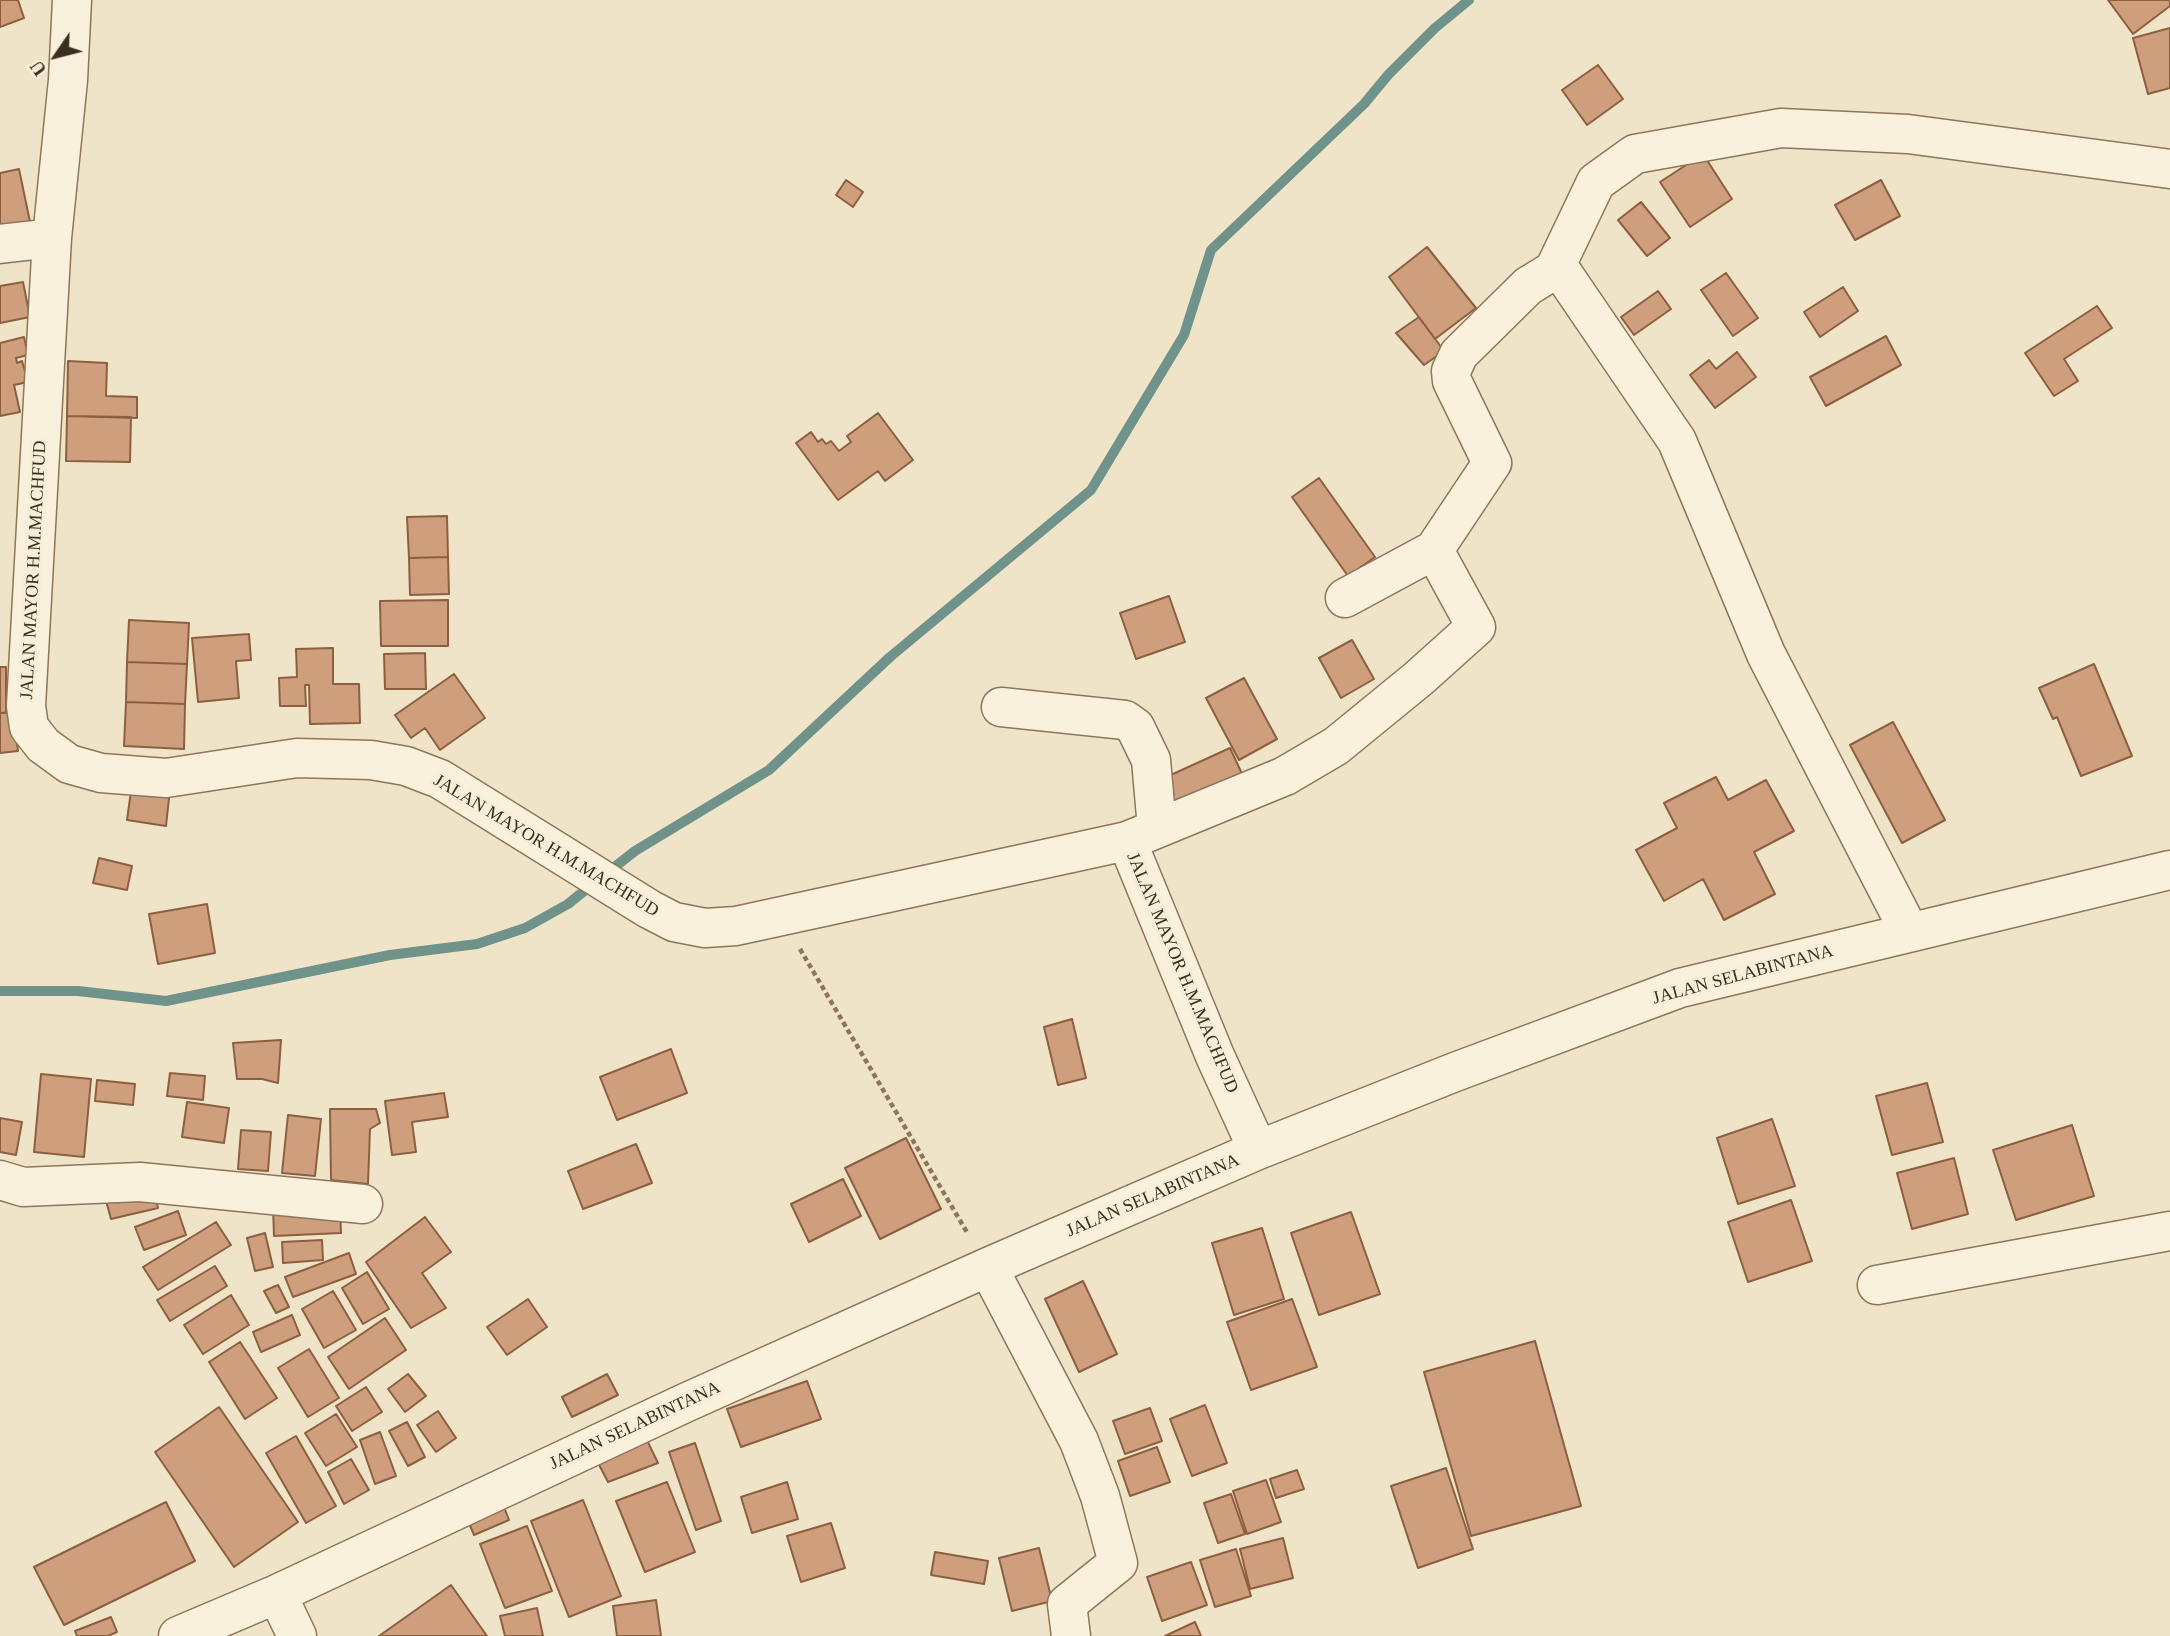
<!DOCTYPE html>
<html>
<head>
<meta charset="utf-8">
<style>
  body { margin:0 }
  #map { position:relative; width:2170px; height:1636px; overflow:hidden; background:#f0e4c8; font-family:"Times New Roman",serif }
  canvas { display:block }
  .north { position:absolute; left:21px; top:21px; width:70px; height:70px; -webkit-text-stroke:5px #f7eed8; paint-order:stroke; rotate:235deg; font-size:19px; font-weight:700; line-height:28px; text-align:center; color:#3d2e20 }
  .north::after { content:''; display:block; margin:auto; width:24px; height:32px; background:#3d2e20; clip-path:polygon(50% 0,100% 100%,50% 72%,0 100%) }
</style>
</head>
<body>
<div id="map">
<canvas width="2170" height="1636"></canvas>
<div class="north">U</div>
</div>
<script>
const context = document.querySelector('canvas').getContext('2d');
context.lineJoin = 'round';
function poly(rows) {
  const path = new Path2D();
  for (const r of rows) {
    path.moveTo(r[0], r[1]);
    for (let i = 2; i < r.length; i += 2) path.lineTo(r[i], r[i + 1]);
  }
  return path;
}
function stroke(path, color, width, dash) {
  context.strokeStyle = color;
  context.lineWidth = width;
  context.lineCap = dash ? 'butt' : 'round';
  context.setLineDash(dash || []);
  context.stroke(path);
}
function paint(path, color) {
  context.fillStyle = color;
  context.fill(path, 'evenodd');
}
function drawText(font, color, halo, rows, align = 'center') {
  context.font = font + ' "Times New Roman",serif';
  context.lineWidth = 7;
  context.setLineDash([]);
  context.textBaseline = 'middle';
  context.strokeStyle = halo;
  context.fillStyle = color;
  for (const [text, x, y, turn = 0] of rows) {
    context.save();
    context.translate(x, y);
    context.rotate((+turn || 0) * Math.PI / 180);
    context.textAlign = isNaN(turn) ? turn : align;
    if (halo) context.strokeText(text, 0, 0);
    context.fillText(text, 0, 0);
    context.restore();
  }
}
stroke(poly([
  [607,873,635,851,769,770,890,657,1091,490,1184,335,1211,250,1364,104,1388,75,1435,28,1469,0],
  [0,991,78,991,166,1001,390,955,477,944,525,928,568,904,594,883]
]), '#6f938a', 10);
const building = poly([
  [0,0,18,0,24,18,0,27,0,0],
  [2108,0,2170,0,2170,6,2133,34,2108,0],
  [2170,28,2170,88,2148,94,2133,38,2170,28],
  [1598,65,1623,99,1587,125,1562,90,1598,65],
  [1703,154,1732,199,1690,227,1660,182,1703,154],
  [19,169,30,222,0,228,0,173,19,169],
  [846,180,863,192,853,207,836,195,846,180],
  [1881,180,1900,216,1855,240,1835,205,1881,180],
  [1641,202,1670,238,1647,256,1618,220,1641,202],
  [1427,247,1476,308,1435,339,1389,277,1427,247],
  [1726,273,1758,318,1733,336,1701,290,1726,273],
  [23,282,30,317,0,323,0,286,23,282],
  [1843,287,1858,311,1820,337,1804,312,1843,287],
  [1658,291,1671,309,1634,335,1621,317,1658,291],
  [2097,306,2112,328,2064,359,2078,381,2054,396,2025,353,2097,306],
  [1419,317,1444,351,1424,365,1396,333,1419,317],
  [1886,336,1901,365,1826,406,1810,377,1886,336],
  [24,337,28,355,16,358,17,363,22,361,28,382,14,385,20,412,0,416,0,343,24,337],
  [1737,352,1756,377,1715,408,1690,375,1709,360,1716,369,1737,352],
  [68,361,107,363,106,396,137,397,137,418,67,416,68,361],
  [878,413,913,460,885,481,878,471,838,500,796,443,811,432,818,442,822,439,826,444,831,441,839,451,851,442,847,436,878,413],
  [67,416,131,417,130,462,66,461,67,416],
  [1319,478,1375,557,1348,576,1292,497,1319,478],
  [447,516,448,557,409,558,407,517,447,516],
  [448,557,449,594,410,595,409,558,448,557],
  [1169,596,1185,642,1136,659,1120,613,1169,596],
  [448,600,448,646,381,646,380,601,448,600],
  [129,620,189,623,187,664,127,662,129,620],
  [249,634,251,660,236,661,239,698,198,702,192,638,249,634],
  [1352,640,1374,679,1341,698,1319,658,1352,640],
  [333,648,333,684,359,684,360,723,310,724,309,685,305,685,306,706,280,706,279,678,297,677,296,649,333,648],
  [425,653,426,689,385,689,384,654,425,653],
  [127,662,187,664,185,704,126,702,127,662],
  [2094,664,2132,756,2081,776,2057,717,2053,719,2039,688,2094,664],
  [0,667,6,667,6,713,0,713,0,667],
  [454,674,485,718,440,750,425,728,411,738,395,715,454,674],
  [1244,678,1277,739,1239,760,1206,698,1244,678],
  [126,702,185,704,184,749,124,746,126,702],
  [13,712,18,751,0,753,0,713,13,712],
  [1893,722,1945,820,1902,843,1850,745,1893,722],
  [1230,748,1244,778,1177,809,1162,779,1230,748],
  [1716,777,1728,800,1766,780,1794,831,1754,852,1775,894,1724,920,1703,879,1664,901,1636,850,1677,828,1664,803,1716,777],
  [132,784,170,789,166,826,127,820,132,784],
  [99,858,132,866,127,890,93,883,99,858],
  [207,904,215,953,158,964,149,914,207,904],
  [1072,1019,1086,1078,1058,1085,1044,1027,1072,1019],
  [281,1040,278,1083,262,1079,237,1079,233,1043,281,1040],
  [671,1049,687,1093,617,1120,600,1077,671,1049],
  [170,1073,205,1076,203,1100,167,1096,170,1073],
  [41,1074,91,1079,84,1157,34,1152,41,1074],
  [97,1080,135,1084,133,1105,95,1101,97,1080],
  [1927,1083,1943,1142,1892,1155,1876,1096,1927,1083],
  [444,1093,448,1117,412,1122,416,1152,392,1155,385,1101,444,1093],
  [187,1102,229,1108,224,1143,182,1137,187,1102],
  [330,1109,376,1109,380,1123,370,1129,368,1184,331,1180,330,1109],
  [288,1115,321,1119,315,1176,282,1173,288,1115],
  [0,1118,22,1122,16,1155,0,1152,0,1118],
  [1772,1119,1795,1186,1738,1204,1717,1138,1772,1119],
  [2072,1125,2094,1196,2016,1220,1993,1150,2072,1125],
  [241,1130,271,1132,268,1171,238,1169,241,1130],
  [906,1138,941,1209,880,1239,845,1168,906,1138],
  [636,1144,652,1183,583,1209,568,1171,636,1144],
  [1954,1158,1968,1214,1912,1229,1897,1173,1954,1158],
  [843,1179,861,1216,809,1242,791,1204,843,1179],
  [153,1185,158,1208,111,1219,105,1197,153,1185],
  [1791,1200,1812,1261,1748,1282,1728,1222,1791,1200],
  [340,1204,341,1233,274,1236,273,1207,340,1204],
  [178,1211,186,1235,144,1250,135,1227,178,1211],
  [1351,1212,1380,1294,1319,1315,1291,1233,1351,1212],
  [425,1217,451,1252,422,1273,446,1308,411,1328,366,1262,425,1217],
  [216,1222,231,1245,158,1290,143,1267,216,1222],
  [1262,1228,1284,1299,1234,1315,1212,1243,1262,1228],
  [265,1233,273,1267,255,1271,247,1238,265,1233],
  [322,1240,323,1260,283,1263,282,1242,322,1240],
  [349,1253,356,1274,293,1297,285,1277,349,1253],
  [215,1266,227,1286,170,1321,157,1300,215,1266],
  [367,1272,389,1309,363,1324,342,1288,367,1272],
  [1083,1281,1117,1354,1079,1372,1045,1299,1083,1281],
  [278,1285,289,1307,276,1313,264,1291,278,1285],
  [333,1291,356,1330,324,1348,302,1309,333,1291],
  [231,1295,249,1325,203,1354,184,1325,231,1295],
  [528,1299,547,1327,507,1355,487,1327,528,1299],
  [1292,1299,1317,1367,1251,1390,1227,1322,1292,1299],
  [292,1315,300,1335,261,1352,253,1332,292,1315],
  [385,1318,406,1350,349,1389,328,1357,385,1318],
  [1535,1341,1581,1506,1471,1536,1424,1372,1535,1341],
  [240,1342,277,1398,245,1419,209,1362,240,1342],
  [309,1349,339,1398,308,1417,278,1368,309,1349],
  [408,1374,426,1396,405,1412,388,1389,408,1374],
  [607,1374,618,1395,572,1417,562,1397,607,1374],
  [807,1381,821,1419,741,1447,727,1409,807,1381],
  [366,1387,382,1412,352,1431,336,1406,366,1387],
  [1205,1405,1227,1463,1192,1476,1170,1419,1205,1405],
  [219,1407,298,1522,234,1567,155,1452,219,1407],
  [1150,1408,1162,1441,1125,1454,1113,1421,1150,1408],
  [438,1411,456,1438,436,1452,417,1425,438,1411],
  [336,1414,357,1447,326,1466,305,1433,336,1414],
  [407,1422,425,1457,408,1466,389,1431,407,1422],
  [380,1432,396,1476,375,1484,360,1440,380,1432],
  [644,1434,658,1463,608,1482,595,1457,644,1434],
  [296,1436,336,1506,306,1523,266,1453,296,1436],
  [695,1443,721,1521,696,1530,669,1452,695,1443],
  [1157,1447,1170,1482,1130,1496,1118,1461,1157,1447],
  [351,1459,369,1490,344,1504,328,1472,351,1459],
  [1446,1468,1473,1549,1418,1568,1391,1486,1446,1468],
  [1297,1470,1304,1489,1276,1498,1270,1479,1297,1470],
  [1266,1480,1281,1522,1247,1534,1233,1491,1266,1480],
  [667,1482,695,1552,645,1572,616,1501,667,1482],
  [787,1482,798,1519,752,1533,741,1497,787,1482],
  [1231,1494,1245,1534,1218,1543,1204,1503,1231,1494],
  [583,1500,621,1596,569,1617,531,1521,583,1500],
  [166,1502,195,1561,64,1625,34,1567,166,1502],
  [502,1502,509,1520,474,1535,466,1516,502,1502],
  [831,1523,845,1568,801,1582,787,1536,831,1523],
  [527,1526,552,1591,505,1608,480,1544,527,1526],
  [1283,1538,1293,1578,1250,1589,1240,1549,1283,1538],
  [1039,1548,1052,1601,1012,1611,999,1558,1039,1548],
  [1236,1549,1251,1596,1215,1607,1200,1560,1236,1549],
  [935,1552,988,1561,984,1584,931,1575,935,1552],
  [1191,1562,1207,1605,1162,1621,1147,1577,1191,1562],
  [451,1585,487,1636,379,1636,451,1585],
  [656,1600,661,1636,617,1636,613,1606,656,1600],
  [537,1608,543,1636,505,1636,500,1616,537,1608],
  [111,1617,117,1632,108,1636,77,1636,75,1631,111,1617],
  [1195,1622,1201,1636,1165,1636,1195,1622]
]);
paint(building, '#cf9f7d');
stroke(building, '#8d5f41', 2);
const minor = poly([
  [72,0,68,80,52,238,26,706,29,727,43,745,69,764,101,773,166,778,297,758,371,760,406,766,440,779,649,909,674,922,705,928,736,926,1127,841,1215,1056,1258,1150],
  [0,244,52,238],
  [1554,270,1596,182,1635,154,1781,128,1908,134,2170,169],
  [1434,550,1492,463,1452,381,1451,371,1459,354,1528,286,1554,270,1564,275,1677,441,1766,654,1909,931],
  [1001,707,1125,720,1135,727,1151,760,1157,828],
  [1127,841,1285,776,1336,746,1418,679,1476,627,1434,550,1345,598],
  [0,1180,23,1187,140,1182,363,1204],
  [988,1267,1079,1441,1100,1496,1118,1563,1067,1604,1071,1636],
  [1877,1285,2170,1231],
  [277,1594,297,1636],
  [178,1636,277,1594,685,1403,988,1267,1258,1150,1455,1072,1680,988,2170,870]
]);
stroke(minor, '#8d765c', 41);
stroke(poly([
  [800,949,968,1234]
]), '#8d765c', 4.5, [5, 3.5]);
stroke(minor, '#faf1dc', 38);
drawText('18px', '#3d2e20', '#f7eed8', [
  ["JALAN MAYOR H.M.MACHFUD",34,570,-87],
  ["JALAN MAYOR H.M.MACHFUD",546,846,31],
  ["JALAN MAYOR H.M.MACHFUD",1182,973,67],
  ["JALAN SELABINTANA",1743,975,-15],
  ["JALAN SELABINTANA",1153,1196,-23],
  ["JALAN SELABINTANA",635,1426,-25]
]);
</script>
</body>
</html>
